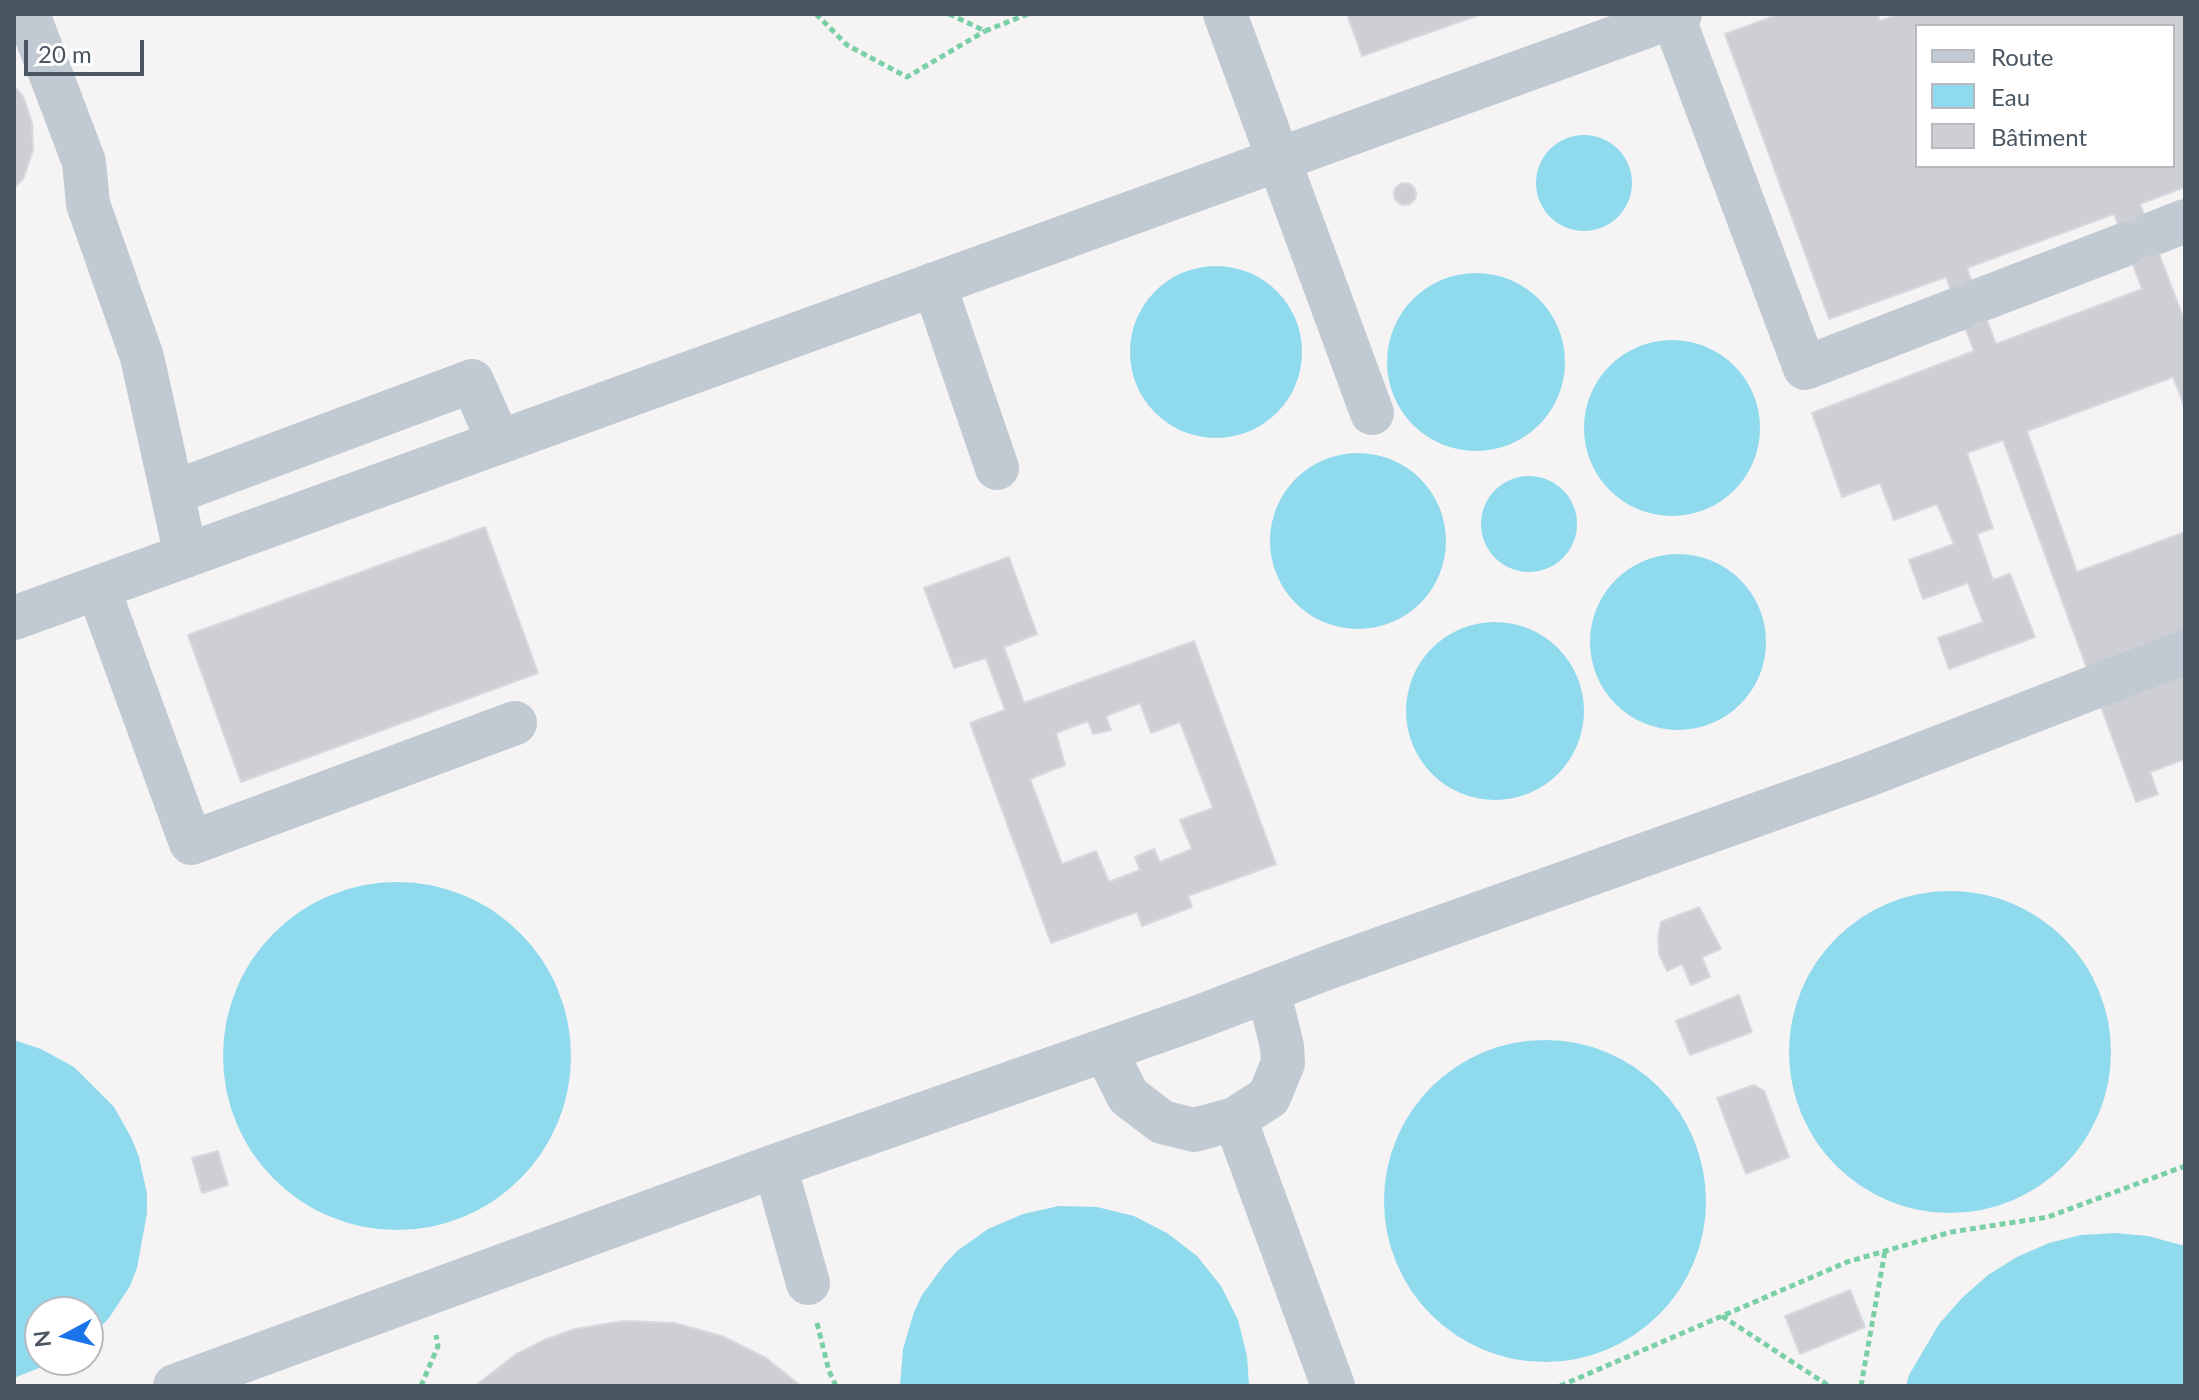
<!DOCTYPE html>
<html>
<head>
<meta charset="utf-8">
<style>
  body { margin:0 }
  #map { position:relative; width:2199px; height:1400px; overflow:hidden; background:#f5f3f3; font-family:Lato,sans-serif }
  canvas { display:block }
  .frame { position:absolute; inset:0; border:16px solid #4a5661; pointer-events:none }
  .legend { position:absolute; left:1915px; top:24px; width:260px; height:144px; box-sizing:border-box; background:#fff; border:2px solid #b7bbc0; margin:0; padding:10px 14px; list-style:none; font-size:24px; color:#4a5661 }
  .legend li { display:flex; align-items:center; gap:16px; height:40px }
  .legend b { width:40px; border:2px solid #b7bbc0 }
  .north { position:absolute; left:24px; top:1296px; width:80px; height:80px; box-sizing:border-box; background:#fff; border:2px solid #b7bbc0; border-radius:50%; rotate:263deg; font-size:22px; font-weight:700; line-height:32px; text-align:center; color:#4a5661 }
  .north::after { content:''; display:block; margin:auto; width:28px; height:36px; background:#1a73e8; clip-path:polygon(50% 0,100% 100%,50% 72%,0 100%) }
  .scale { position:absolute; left:24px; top:40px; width:120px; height:36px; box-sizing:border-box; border:4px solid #4a5661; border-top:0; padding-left:10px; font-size:24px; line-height:28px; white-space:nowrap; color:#4a5661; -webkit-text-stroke:6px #fff; paint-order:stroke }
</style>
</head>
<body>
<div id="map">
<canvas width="2199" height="1400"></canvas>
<div class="frame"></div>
<ul class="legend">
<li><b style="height:10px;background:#c1cad2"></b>Route</li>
<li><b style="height:22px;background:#90daee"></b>Eau</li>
<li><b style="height:22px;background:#cdcfd5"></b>Bâtiment</li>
</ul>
<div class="north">N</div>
<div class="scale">20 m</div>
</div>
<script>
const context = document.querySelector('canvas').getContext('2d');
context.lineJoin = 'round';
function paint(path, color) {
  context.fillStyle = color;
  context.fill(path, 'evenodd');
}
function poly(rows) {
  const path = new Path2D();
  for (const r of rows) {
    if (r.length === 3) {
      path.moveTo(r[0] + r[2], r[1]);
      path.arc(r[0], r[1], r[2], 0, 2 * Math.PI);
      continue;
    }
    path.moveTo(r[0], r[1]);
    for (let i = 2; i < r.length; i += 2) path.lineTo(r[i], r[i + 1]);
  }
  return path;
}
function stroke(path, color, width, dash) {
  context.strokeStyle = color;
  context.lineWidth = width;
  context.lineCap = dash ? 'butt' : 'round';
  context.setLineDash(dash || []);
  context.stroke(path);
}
paint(poly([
  [1584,183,48],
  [1216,352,86],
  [1476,362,89],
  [1672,428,88],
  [1358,541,88],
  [1529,524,48],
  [1678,642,88],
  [1495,711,89],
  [397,1056,174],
  [1950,1052,161],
  [14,1040,41,1049,74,1067,114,1107,132,1139,139,1157,147,1194,147,1213,137,1268,130,1286,109,1318,88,1340,88,1312,40,1312,40,1360,59,1360,14,1378],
  [1545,1201,161],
  [1059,1206,1097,1207,1134,1216,1167,1233,1197,1256,1221,1286,1238,1320,1247,1356,1249,1386,900,1386,903,1349,914,1312,922,1295,944,1265,957,1251,988,1229,1023,1214],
  [2115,1233,2148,1236,2185,1246,2185,1386,1906,1386,1909,1375,1939,1324,1962,1298,1988,1275,2017,1257,2049,1243,2081,1235]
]), '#90daee');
const building = poly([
  [1347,14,1482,14,1362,56,1347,14],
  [1780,14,1877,14,1880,21,1899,14,2182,14,2185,22,2185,187,2140,204,2185,322,2185,408,2173,377,2027,431,2077,572,2185,532,2185,759,2150,772,2158,794,2136,802,2003,440,1967,453,1993,528,1977,534,1993,580,2010,574,2035,637,1949,669,1938,638,1983,622,1968,583,1923,599,1909,560,1954,544,1937,504,1894,520,1880,483,1842,497,1812,413,1974,351,1946,277,1829,319,1725,34,1780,14],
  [1917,26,2173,26,2173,166,1917,166,1917,26],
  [2114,214,2142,289,1996,344,1967,268,2114,214],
  [14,86,23,96,32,123,33,150,24,177,14,189,14,86],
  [1405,194,11],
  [485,527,538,673,241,782,188,635,485,527],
  [1009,557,1037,634,1004,647,1024,703,1194,641,1276,864,1188,896,1192,907,1142,926,1137,912,1051,943,970,723,1005,710,986,658,954,668,924,588,1009,557],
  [1140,703,1151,733,1180,722,1213,808,1180,820,1192,849,1160,862,1154,849,1135,857,1140,870,1109,882,1096,851,1062,864,1030,779,1065,765,1056,733,1088,721,1093,734,1111,730,1106,716,1140,703],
  [1699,907,1721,949,1702,957,1710,977,1691,985,1682,964,1667,971,1659,954,1658,938,1661,922,1699,907],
  [1739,995,1752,1032,1690,1055,1676,1021,1739,995],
  [1754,1085,1764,1091,1789,1157,1746,1174,1717,1098,1754,1085],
  [218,1151,228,1185,202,1193,192,1158,218,1151],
  [1850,1290,1865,1327,1800,1354,1785,1316,1850,1290],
  [624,1321,674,1323,722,1336,766,1358,801,1386,475,1386,515,1355,544,1340,575,1329,624,1321]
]);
paint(building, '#cdcfd5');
stroke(building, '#d7d9de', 2);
stroke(poly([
  [816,14,847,45,907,77,985,31],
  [949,14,985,31,1028,14],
  [1722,1316,1829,1386],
  [817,1323,829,1371,836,1386],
  [421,1386,438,1346,436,1335],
  [1560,1386,1847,1262,1951,1232,2048,1217,2185,1166],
  [1861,1386,1885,1251]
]), '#7ad0a6', 5, [6, 4]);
stroke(poly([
  [28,14,84,162,88,204,142,357,186,556],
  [1225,14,1372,413],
  [1673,17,1805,368,1958,309],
  [2152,234,2185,221],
  [934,284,997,468],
  [1980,300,2126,244],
  [172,493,472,381,499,442],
  [98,588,191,843,515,723],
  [14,618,1680,14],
  [1105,1050,1128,1096,1162,1122,1194,1130,1235,1119,1269,1097,1283,1063,1282,1046,1268,990],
  [1235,1119,1333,1386],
  [775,1166,808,1283],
  [175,1386,775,1166,1196,1018,1332,966,1865,776,2185,652]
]), '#c1cad2', 44);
</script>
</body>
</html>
